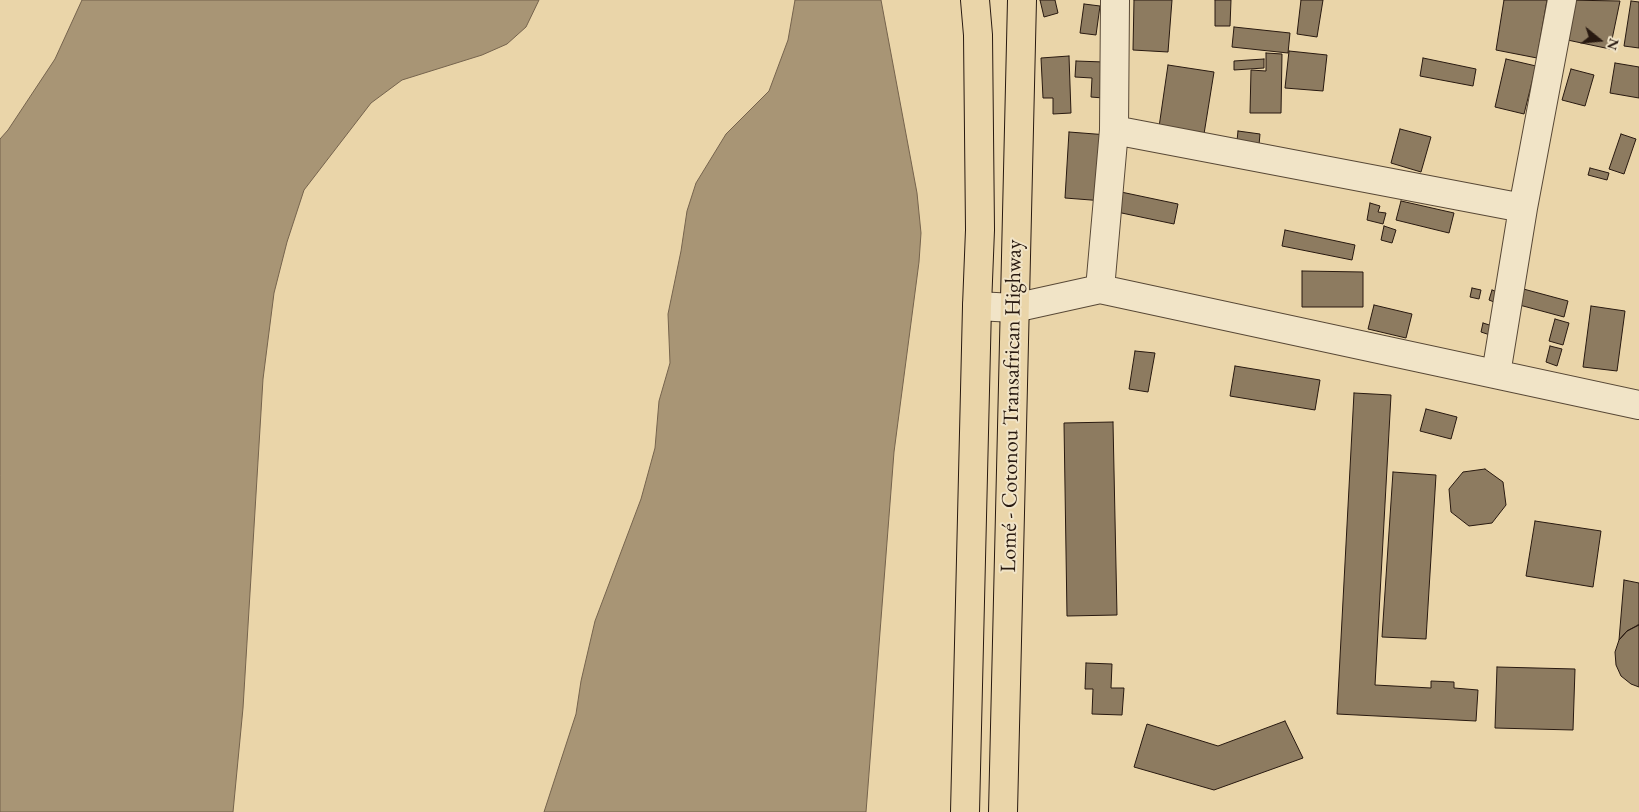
<!DOCTYPE html>
<html>
<head>
<meta charset="utf-8">
<style>
  body { margin:0 }
  #map { position:relative; width:1639px; height:812px; overflow:hidden; background:#ead5a9; font-family:"EB Garamond",serif }
  canvas { display:block }
  .north { position:absolute; left:1574px; top:15px; width:50px; height:50px; -webkit-text-stroke:4px #f1e4c7; paint-order:stroke; rotate:107deg; font-size:14px; font-weight:700; line-height:20px; text-align:center; color:#281910 }
  .north::after { content:''; display:block; margin:auto; width:18px; height:22px; background:#281910; clip-path:polygon(50% 0,100% 100%,50% 72%,0 100%) }
</style>
</head>
<body>
<div id="map">
<canvas width="1639" height="812"></canvas>
<div class="north">N</div>
</div>
<script>
const context = document.querySelector('canvas').getContext('2d');
context.lineJoin = 'round';
function paint(path, color) {
  context.fillStyle = color;
  context.fill(path, 'evenodd');
}
function poly(rows) {
  const path = new Path2D();
  for (const r of rows) {
    path.moveTo(r[0], r[1]);
    for (let i = 2; i < r.length; i += 2) path.lineTo(r[i], r[i + 1]);
  }
  return path;
}
function stroke(path, color, width, dash) {
  context.strokeStyle = color;
  context.lineWidth = width;
  context.lineCap = dash ? 'butt' : 'round';
  context.setLineDash(dash || []);
  context.stroke(path);
}
function drawText(font, color, halo, rows, align = 'center') {
  context.font = font + ' "EB Garamond",serif';
  context.lineWidth = 4;
  context.setLineDash([]);
  context.textBaseline = 'middle';
  context.strokeStyle = halo;
  context.fillStyle = color;
  for (const [text, x, y, turn = 0] of rows) {
    context.save();
    context.translate(x, y);
    context.rotate((+turn || 0) * Math.PI / 180);
    context.textAlign = isNaN(turn) ? turn : align;
    if (halo) context.strokeText(text, 0, 0);
    context.fillText(text, 0, 0);
    context.restore();
  }
}
const water = poly([
  [82,0,539,0,526,27,507,44,482,55,402,80,371,103,304,190,287,242,274,293,263,379,243,708,233,812,0,812,0,139,8,130,55,59,82,0],
  [795,0,881,0,917,193,921,233,919,262,894,452,866,812,544,812,576,714,581,681,595,621,641,499,655,448,659,401,670,363,668,314,681,251,687,211,696,183,726,134,769,91,788,40,795,0]
]);
paint(water, '#a89575');
stroke(water, '#75634d', 1);
const building = poly([
  [1040,0,1055,0,1058,13,1044,17,1040,0],
  [1134,0,1172,0,1168,52,1133,50,1134,0],
  [1215,0,1231,0,1230,26,1215,26,1215,0],
  [1301,0,1323,0,1317,37,1297,34,1301,0],
  [1504,0,1547,0,1537,58,1496,50,1504,0],
  [1566,0,1620,1,1610,49,1558,38,1566,0],
  [1631,1,1639,2,1639,48,1624,46,1631,1],
  [1084,4,1100,6,1096,35,1080,33,1084,4],
  [1234,27,1290,33,1288,53,1232,47,1234,27],
  [1289,51,1327,55,1323,91,1285,88,1289,51],
  [1266,53,1282,54,1281,113,1250,113,1251,70,1266,71,1266,53],
  [1069,56,1071,113,1053,114,1053,98,1043,98,1041,58,1069,56],
  [1423,58,1476,69,1473,86,1420,76,1423,58],
  [1264,59,1264,68,1234,70,1234,61,1264,59],
  [1506,59,1536,66,1524,114,1495,107,1506,59],
  [1076,61,1104,62,1103,98,1091,97,1092,78,1075,77,1076,61],
  [1615,63,1639,67,1639,98,1610,93,1615,63],
  [1168,65,1214,72,1204,134,1159,127,1168,65],
  [1571,69,1594,75,1585,106,1562,100,1571,69],
  [1400,129,1431,137,1421,172,1391,163,1400,129],
  [1238,131,1260,134,1259,145,1237,141,1238,131],
  [1069,132,1108,135,1104,201,1065,198,1069,132],
  [1621,134,1636,139,1624,174,1609,169,1621,134],
  [1590,168,1609,173,1607,180,1588,175,1590,168],
  [1121,192,1178,204,1174,224,1117,212,1121,192],
  [1401,201,1454,213,1449,233,1396,220,1401,201],
  [1370,203,1380,206,1378,212,1386,213,1383,224,1367,220,1370,203],
  [1384,226,1396,230,1392,243,1381,240,1384,226],
  [1285,230,1355,245,1352,260,1282,246,1285,230],
  [1302,271,1363,272,1363,307,1302,307,1302,271],
  [1516,287,1568,301,1564,317,1512,303,1516,287],
  [1472,288,1481,290,1479,299,1470,297,1472,288],
  [1492,290,1503,294,1499,304,1489,300,1492,290],
  [1374,305,1412,314,1406,338,1368,329,1374,305],
  [1591,306,1625,311,1617,371,1583,367,1591,306],
  [1555,319,1569,323,1563,345,1549,341,1555,319],
  [1483,323,1499,328,1496,337,1481,332,1483,323],
  [1550,346,1562,349,1557,366,1546,362,1550,346],
  [1135,351,1155,353,1148,392,1129,389,1135,351],
  [1235,366,1320,380,1315,410,1230,396,1235,366],
  [1354,393,1391,395,1375,685,1431,688,1431,681,1454,682,1454,688,1478,690,1476,721,1337,714,1354,393],
  [1426,409,1457,417,1451,439,1420,431,1426,409],
  [1113,422,1117,615,1067,616,1064,423,1113,422],
  [1485,469,1503,482,1506,505,1492,523,1469,526,1451,512,1449,489,1463,472,1485,469],
  [1393,472,1436,475,1426,639,1382,637,1393,472],
  [1535,521,1601,531,1593,587,1526,576,1535,521],
  [1624,580,1639,583,1639,625,1627,631,1619,640,1624,580],
  [1638,625,1639,625,1639,687,1631,684,1621,676,1616,665,1615,652,1619,640,1627,631,1638,625],
  [1086,663,1112,664,1111,688,1124,688,1122,715,1092,714,1093,689,1085,689,1086,663],
  [1497,667,1575,669,1573,730,1495,728,1497,667],
  [1285,721,1303,758,1214,790,1134,767,1147,724,1218,746,1285,721]
]);
paint(building, '#8d7b60');
stroke(building, '#281910', 1);
const minor = poly([
  [1114,130,1523,208],
  [1100,289,1114,130,1115,0],
  [977,306,1014,308,1100,289,1639,405],
  [1496,374,1523,208,1562,0]
]);
const highway = poly([
  [965,812,977,306,980,230,978,35,975,0],
  [1003,812,1022,0]
]);
stroke(minor, '#584836', 30);
stroke(highway, '#281910', 30);
stroke(minor, '#f1e4c7', 28);
stroke(highway, '#ead5a9', 28);
drawText('22px', '#281910', '#f1e4c7', [
  ["Lomé - Cotonou Transafrican Highway",1012,406,-89]
]);
</script>
</body>
</html>
